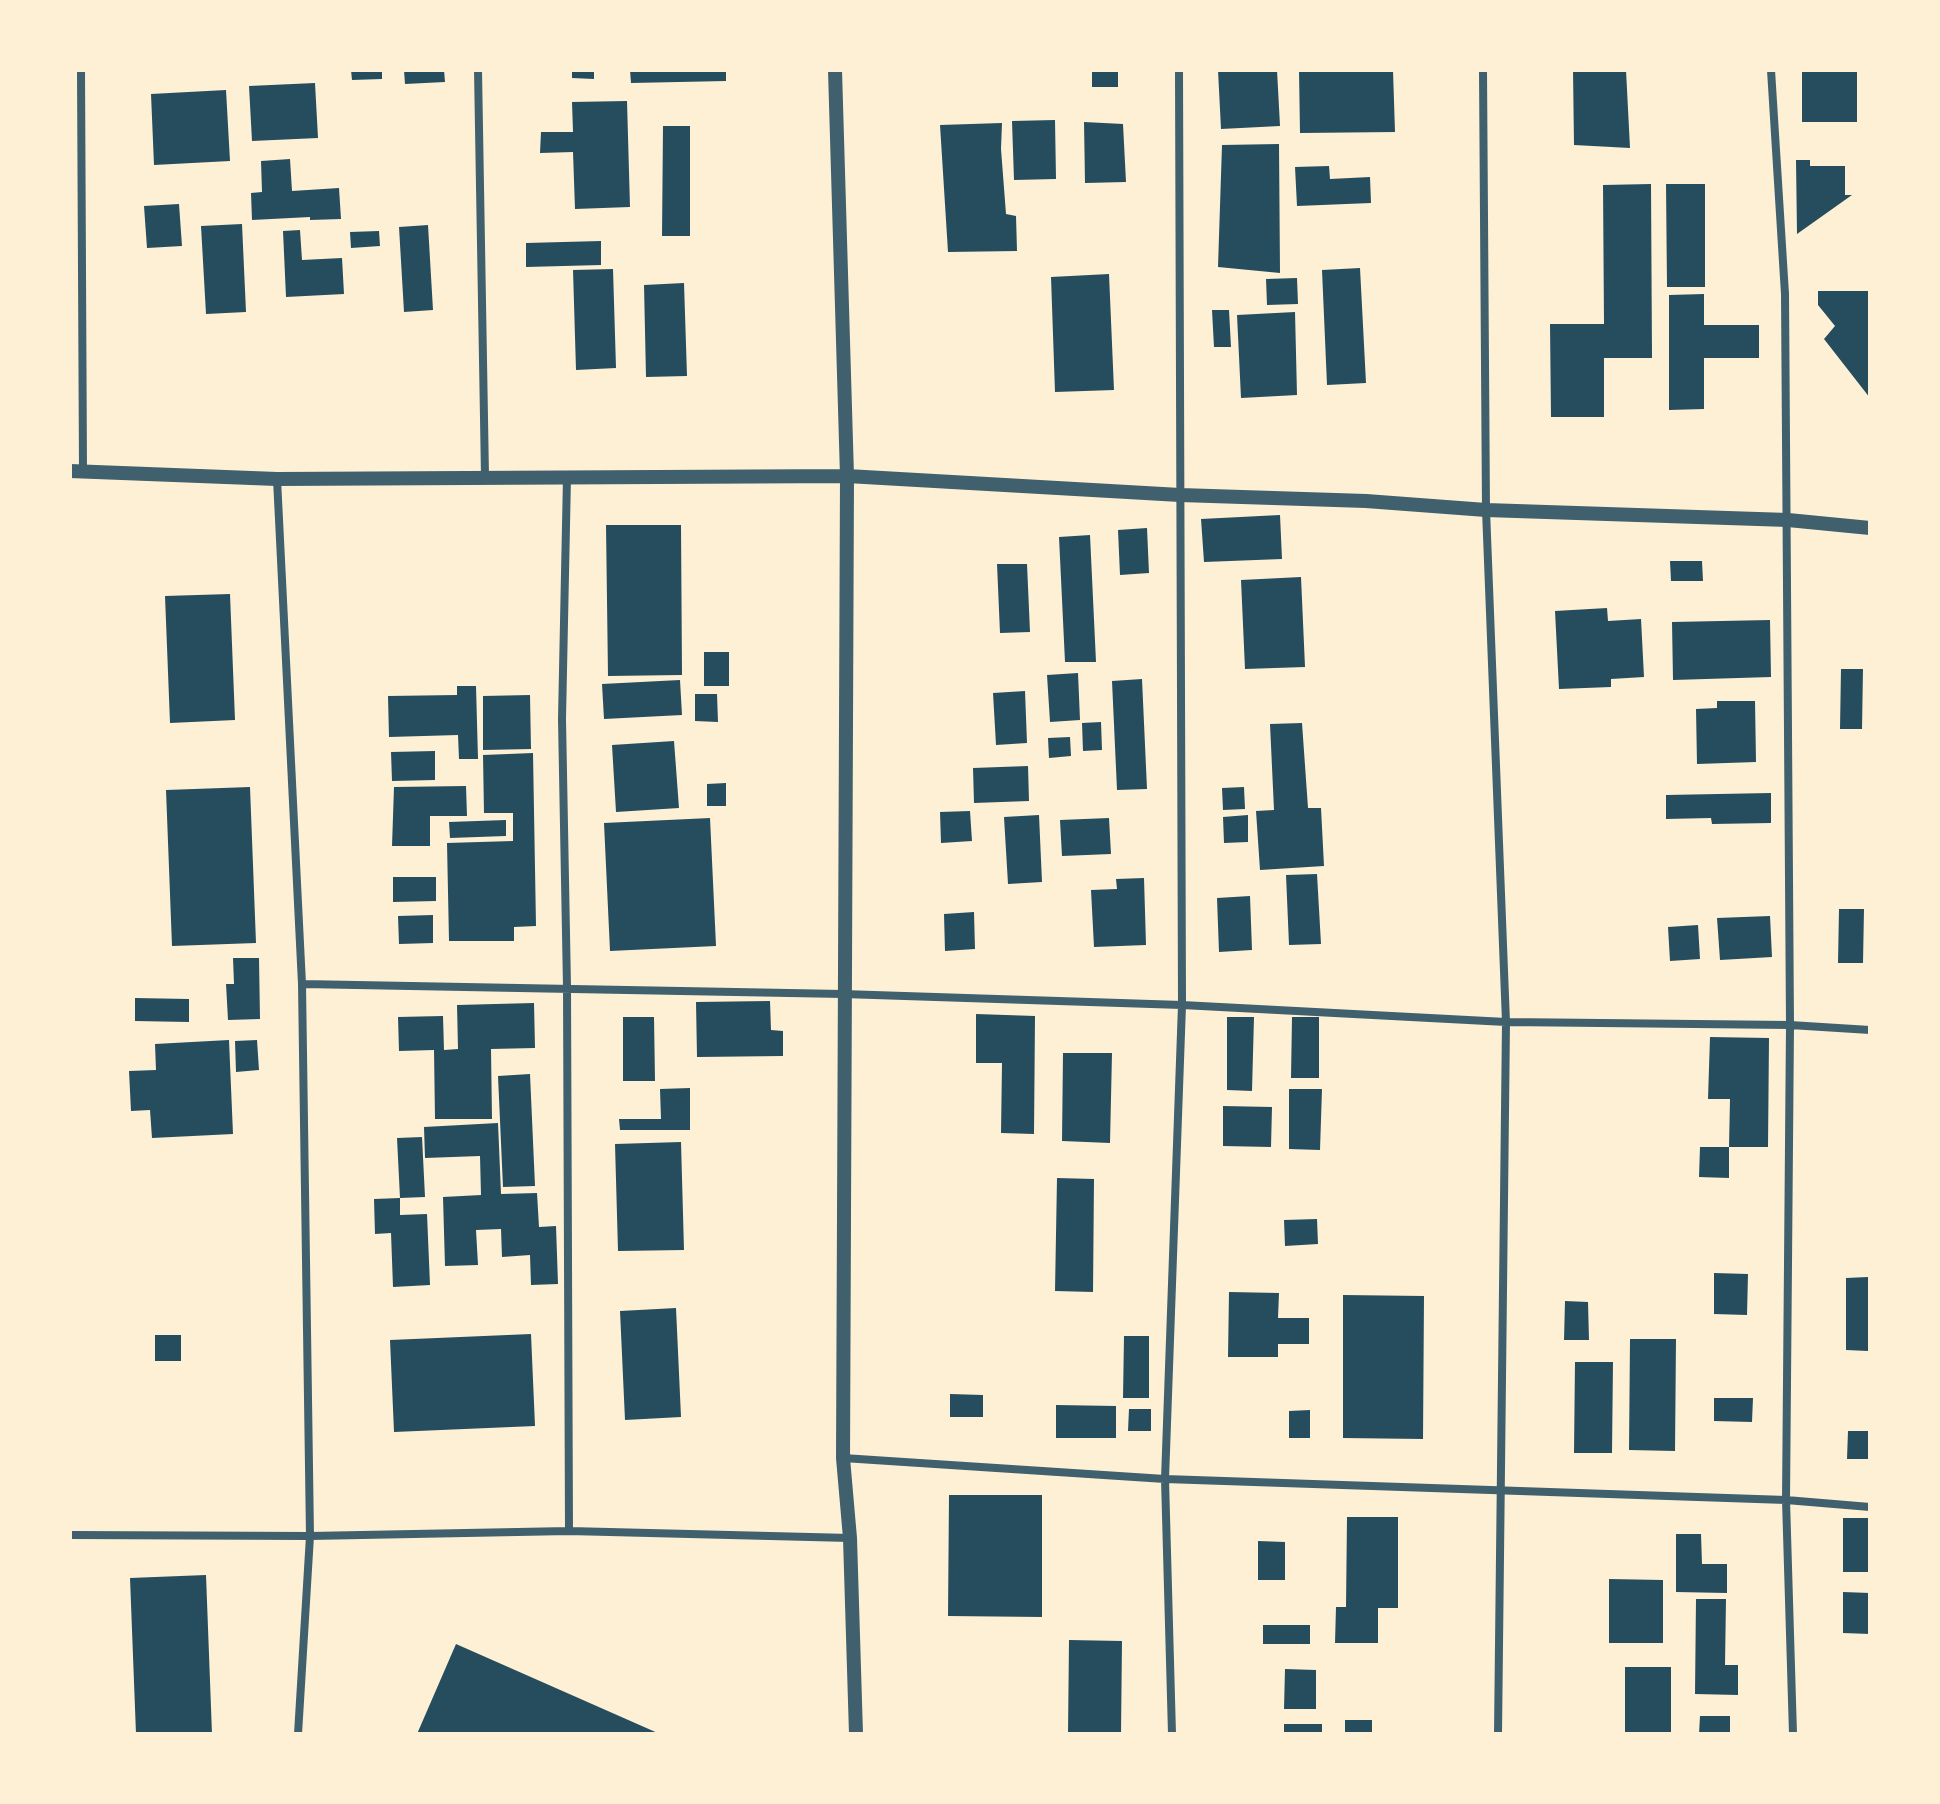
<!DOCTYPE html>
<html>
<head>
<meta charset="utf-8">
<style>
  body { margin:0 }
  #map { position:relative; width:1940px; height:1804px; overflow:hidden; background:#fdf0d5; font-family:"Work Sans",sans-serif }
  canvas { display:block }
  .frame { position:absolute; inset:0; border:72px solid #fdf0d5; pointer-events:none }
</style>
</head>
<body>
<div id="map">
<canvas width="1940" height="1804"></canvas>
<div class="frame"></div>
</div>
<script>
const context = document.querySelector('canvas').getContext('2d');
context.lineJoin = 'round';
function paint(path, color) {
  context.fillStyle = color;
  context.fill(path, 'evenodd');
}
function poly(rows) {
  const path = new Path2D();
  for (const r of rows) {
    path.moveTo(r[0], r[1]);
    for (let i = 2; i < r.length; i += 2) path.lineTo(r[i], r[i + 1]);
  }
  return path;
}
function stroke(path, color, width, dash) {
  context.strokeStyle = color;
  context.lineWidth = width;
  context.lineCap = dash ? 'butt' : 'round';
  context.setLineDash(dash || []);
  context.stroke(path);
}
paint(poly([
  [351,70,382,70,382,79,352,80],
  [404,70,444,70,445,82,405,84],
  [572,70,594,70,594,79,572,78],
  [630,70,726,70,726,81,631,83],
  [1092,70,1118,70,1118,87,1092,87],
  [1218,70,1277,70,1280,126,1221,129],
  [1299,70,1393,70,1395,132,1300,133],
  [1573,70,1626,70,1630,148,1574,145],
  [1802,70,1857,70,1857,122,1802,122],
  [315,83,318,138,252,141,249,86],
  [226,90,230,161,154,165,151,94],
  [627,101,630,207,575,209,573,152,540,153,541,132,573,132,572,102],
  [1055,120,1056,179,1014,180,1012,121],
  [1084,122,1123,124,1126,182,1085,183],
  [1002,123,1001,149,1006,214,1016,216,1017,251,948,252,940,125],
  [663,126,690,126,690,236,662,236],
  [1279,144,1280,273,1218,267,1222,145],
  [290,159,292,191,339,188,341,219,310,220,310,217,252,220,251,193,262,192,261,161],
  [1796,160,1810,160,1810,166,1845,166,1845,195,1852,195,1797,234],
  [1329,166,1330,179,1370,177,1371,203,1297,206,1295,167],
  [1651,184,1652,358,1604,358,1604,417,1551,417,1550,324,1604,324,1603,185],
  [1666,184,1705,184,1705,287,1667,287],
  [179,204,182,246,147,248,144,206],
  [242,224,246,312,206,314,201,226],
  [428,225,433,310,404,312,399,227],
  [300,230,302,260,342,258,344,294,286,297,283,231],
  [379,231,380,246,351,248,350,232],
  [601,241,601,265,526,267,526,243],
  [1360,268,1366,383,1327,385,1322,270],
  [613,269,616,368,576,370,573,270],
  [1109,274,1114,390,1055,392,1051,277],
  [1297,278,1298,304,1267,305,1266,279],
  [684,283,687,376,646,377,644,285],
  [1818,291,1870,291,1870,398,1824,339,1835,326,1818,305],
  [1704,294,1704,325,1759,325,1759,358,1704,358,1704,409,1669,410,1669,295],
  [1212,310,1229,310,1231,347,1214,347],
  [1295,312,1297,395,1241,398,1237,315],
  [1280,515,1282,559,1204,562,1201,519],
  [606,525,681,525,682,675,608,676],
  [1147,528,1149,573,1120,575,1118,530],
  [1090,535,1096,662,1065,662,1059,537],
  [1670,561,1702,561,1703,581,1671,581],
  [997,564,1027,564,1030,632,1000,633],
  [1301,577,1305,667,1245,669,1241,580],
  [230,594,235,720,170,723,165,596],
  [1607,608,1608,621,1641,619,1644,677,1611,679,1611,687,1559,689,1555,611],
  [1770,620,1771,677,1673,680,1672,622],
  [704,652,729,652,729,686,704,686],
  [1841,669,1863,669,1862,729,1840,729],
  [1078,673,1080,720,1050,722,1047,675],
  [1142,679,1147,789,1117,790,1112,681],
  [680,680,682,715,604,719,602,684],
  [457,686,476,686,478,759,459,759,458,735,389,737,388,696,457,695],
  [1025,691,1027,743,996,745,993,693],
  [695,694,717,694,718,722,695,721],
  [530,695,531,749,483,750,483,696],
  [1717,701,1755,701,1756,762,1697,764,1696,709,1717,708],
  [1101,722,1102,750,1083,751,1082,723],
  [1302,723,1308,808,1321,808,1324,866,1260,870,1256,811,1274,810,1270,724],
  [1070,737,1071,756,1049,758,1048,738],
  [674,741,679,808,616,812,612,745],
  [435,751,435,780,392,781,391,752],
  [533,753,536,926,514,927,514,941,449,941,447,843,513,841,513,813,484,813,483,755],
  [1028,766,1029,801,974,803,973,768],
  [726,783,726,806,707,806,707,784],
  [466,786,467,816,430,816,430,846,392,846,394,787],
  [250,787,256,943,172,946,166,790],
  [1244,787,1245,809,1223,810,1222,788],
  [1771,793,1771,823,1712,824,1711,818,1666,819,1666,795],
  [970,811,972,841,941,843,940,812],
  [1039,815,1042,882,1008,884,1004,817],
  [1248,815,1248,842,1224,843,1223,817],
  [710,818,716,946,610,951,604,823],
  [1109,818,1111,854,1062,856,1060,820],
  [506,820,506,836,450,838,449,822],
  [1317,874,1321,944,1289,945,1286,875],
  [393,877,436,877,436,901,393,902],
  [1144,878,1146,945,1094,947,1091,890,1117,889,1116,879],
  [1250,896,1252,950,1219,952,1217,898],
  [1839,909,1864,909,1863,963,1838,963],
  [974,912,975,949,945,951,944,914],
  [433,915,433,943,399,944,398,916],
  [1770,916,1772,957,1720,960,1717,918],
  [1698,925,1700,959,1670,961,1668,927],
  [233,958,259,958,260,1019,228,1020,226,984,234,984],
  [135,998,189,999,189,1022,135,1021],
  [770,1001,771,1030,783,1031,783,1056,697,1057,696,1002],
  [534,1003,535,1048,491,1049,492,1119,435,1119,434,1050,399,1051,398,1017,443,1016,444,1050,458,1049,457,1005],
  [976,1014,1035,1016,1034,1134,1001,1133,1002,1063,976,1063],
  [623,1017,654,1017,655,1081,623,1081],
  [1227,1017,1254,1017,1252,1091,1227,1090],
  [1292,1017,1319,1017,1319,1078,1291,1078],
  [1710,1037,1769,1038,1768,1147,1729,1147,1730,1099,1708,1099],
  [229,1040,233,1134,152,1138,150,1110,131,1111,129,1071,156,1070,155,1044],
  [257,1040,259,1070,236,1072,235,1041],
  [1063,1053,1112,1053,1110,1143,1062,1141],
  [530,1074,535,1186,503,1187,498,1076],
  [690,1088,690,1130,620,1130,619,1119,661,1119,660,1089],
  [1289,1089,1322,1089,1320,1150,1289,1149],
  [1223,1106,1272,1107,1271,1147,1223,1146],
  [498,1123,501,1194,537,1193,539,1227,556,1226,558,1284,531,1285,530,1255,502,1257,501,1229,476,1230,478,1265,445,1266,443,1197,481,1195,480,1156,425,1158,424,1127],
  [422,1137,425,1197,400,1198,397,1138],
  [681,1142,684,1250,618,1251,615,1144],
  [1700,1147,1729,1147,1729,1178,1699,1177],
  [1057,1178,1094,1179,1093,1292,1055,1291],
  [400,1198,400,1215,427,1214,430,1285,393,1287,391,1233,375,1234,374,1199],
  [1317,1219,1318,1244,1285,1246,1284,1220],
  [1714,1273,1748,1274,1747,1315,1714,1314],
  [1868,1277,1868,1351,1846,1350,1846,1278],
  [1229,1292,1279,1293,1278,1318,1309,1318,1309,1344,1278,1344,1278,1357,1228,1357],
  [1343,1295,1424,1296,1423,1439,1343,1438],
  [1565,1301,1588,1302,1589,1340,1564,1340],
  [676,1308,681,1417,625,1420,620,1311],
  [531,1334,535,1426,394,1432,390,1340],
  [155,1335,181,1335,181,1361,155,1361],
  [1124,1336,1149,1336,1149,1398,1123,1398],
  [1630,1339,1676,1339,1675,1451,1629,1450],
  [1575,1362,1613,1362,1612,1453,1574,1453],
  [950,1394,983,1395,983,1417,950,1417],
  [1714,1398,1753,1398,1752,1422,1714,1421],
  [1056,1405,1116,1406,1116,1438,1056,1438],
  [1129,1409,1151,1409,1151,1431,1128,1431],
  [1310,1410,1310,1438,1289,1438,1289,1411],
  [1848,1431,1870,1431,1870,1459,1847,1459],
  [949,1495,1042,1495,1042,1617,948,1616],
  [1347,1517,1398,1517,1398,1608,1378,1608,1378,1643,1335,1643,1336,1607,1346,1607],
  [1843,1518,1870,1518,1870,1572,1843,1572],
  [1676,1534,1701,1534,1702,1564,1727,1564,1727,1593,1676,1592],
  [1258,1541,1285,1542,1285,1580,1258,1580],
  [206,1575,212,1734,136,1734,130,1578],
  [1609,1579,1663,1580,1663,1643,1609,1643],
  [1843,1592,1870,1593,1870,1634,1843,1633],
  [1696,1599,1726,1599,1725,1665,1738,1665,1738,1695,1695,1694],
  [1263,1625,1310,1625,1310,1644,1263,1644],
  [1069,1640,1122,1641,1121,1734,1068,1734],
  [456,1644,660,1734,417,1734],
  [1625,1667,1671,1667,1671,1734,1625,1734],
  [1285,1669,1316,1670,1316,1709,1284,1709],
  [1700,1716,1730,1716,1730,1734,1699,1734],
  [1345,1720,1372,1720,1372,1734,1345,1734],
  [1284,1724,1322,1724,1322,1734,1284,1734]
]), '#264d5e');
stroke(poly([
  [81,70,83,471],
  [478,70,485,476],
  [1483,70,1486,510,1506,1022,1498,1734],
  [1771,70,1785,294,1790,1025,1786,1500,1793,1734],
  [567,477,562,719,567,987,569,1531],
  [277,479,302,984,310,1536,298,1734],
  [302,984,843,994,1182,1005,1506,1022,1790,1025,1870,1030],
  [843,1458,1165,1479,1786,1500,1870,1507],
  [70,1535,310,1536,569,1531,850,1538],
  [1172,1734,1165,1479,1182,1005,1179,70]
]), '#3f606c', 8);
stroke(poly([
  [835,70,847,476,843,1458,850,1538,856,1734],
  [70,471,277,479,847,476,1180,495,1366,501,1486,510,1788,520,1870,528]
]), '#3f606c', 14);
</script>
</body>
</html>
